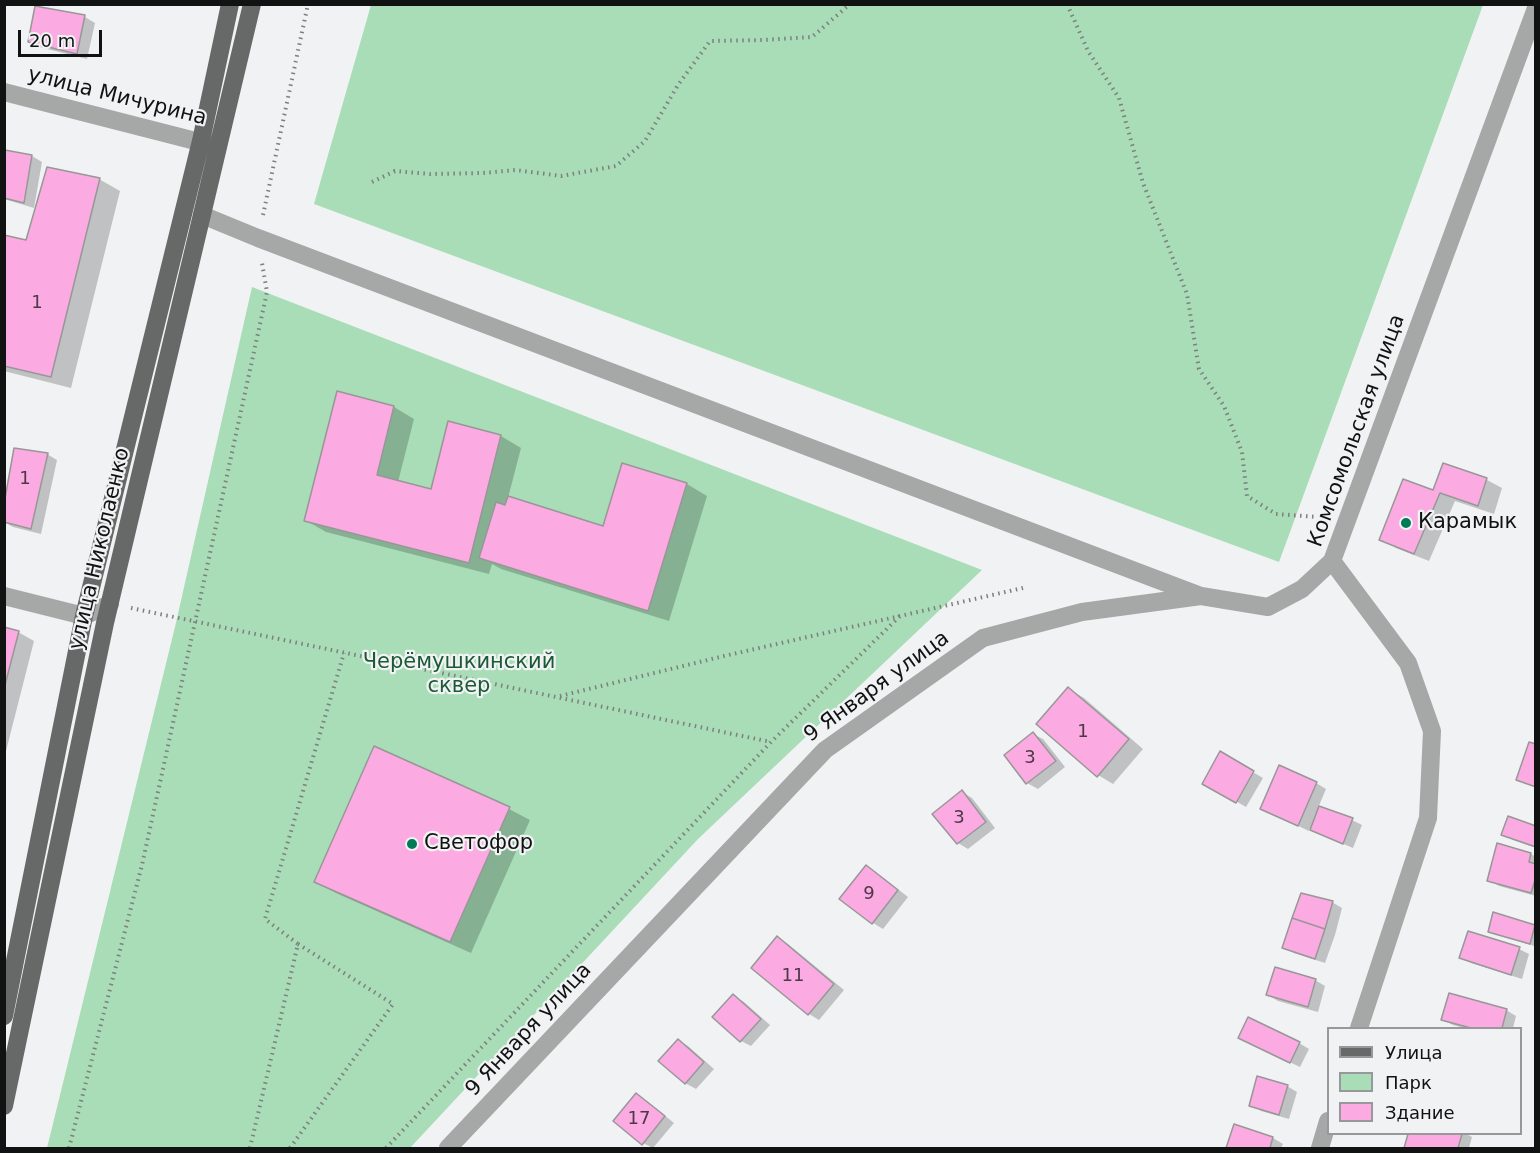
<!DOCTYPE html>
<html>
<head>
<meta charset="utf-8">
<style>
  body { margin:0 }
  #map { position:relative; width:1540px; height:1153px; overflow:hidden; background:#f1f2f3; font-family:"DejaVu Sans",sans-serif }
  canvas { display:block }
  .frame { position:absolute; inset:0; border:6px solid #111212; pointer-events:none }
  .legend { position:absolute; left:1327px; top:1027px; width:195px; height:108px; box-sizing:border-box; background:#f1f2f3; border:2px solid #979899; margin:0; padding:8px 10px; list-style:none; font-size:18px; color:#111212 }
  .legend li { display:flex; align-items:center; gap:12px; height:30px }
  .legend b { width:30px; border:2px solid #979899 }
  .scale { position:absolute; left:18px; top:30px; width:84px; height:27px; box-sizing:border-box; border:3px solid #111212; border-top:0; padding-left:8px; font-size:18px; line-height:21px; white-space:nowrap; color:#111212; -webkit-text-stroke:4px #f1f2f3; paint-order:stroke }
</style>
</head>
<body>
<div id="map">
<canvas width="1540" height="1153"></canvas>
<div class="frame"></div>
<ul class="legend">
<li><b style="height:8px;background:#676868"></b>Улица</li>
<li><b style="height:16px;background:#a8ddb7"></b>Парк</li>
<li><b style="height:16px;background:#fbaae2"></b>Здание</li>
</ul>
<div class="scale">20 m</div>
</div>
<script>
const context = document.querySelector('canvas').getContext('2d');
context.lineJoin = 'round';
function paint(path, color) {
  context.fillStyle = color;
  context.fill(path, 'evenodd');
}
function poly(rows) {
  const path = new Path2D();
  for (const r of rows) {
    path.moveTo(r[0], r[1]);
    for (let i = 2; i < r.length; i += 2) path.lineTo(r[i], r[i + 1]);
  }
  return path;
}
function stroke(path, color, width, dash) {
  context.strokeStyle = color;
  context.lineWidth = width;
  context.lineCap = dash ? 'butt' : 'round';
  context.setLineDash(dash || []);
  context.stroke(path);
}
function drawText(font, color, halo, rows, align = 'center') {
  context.font = font + ' "DejaVu Sans",sans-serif';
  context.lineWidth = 4.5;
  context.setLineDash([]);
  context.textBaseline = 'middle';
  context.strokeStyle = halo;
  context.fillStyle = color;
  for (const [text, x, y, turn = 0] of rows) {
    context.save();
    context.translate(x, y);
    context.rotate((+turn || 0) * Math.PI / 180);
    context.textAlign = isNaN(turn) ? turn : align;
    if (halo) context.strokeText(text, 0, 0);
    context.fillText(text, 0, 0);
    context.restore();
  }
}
paint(poly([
  [371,5,371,4,1483,5,1279,562,314,204],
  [252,287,982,570,698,839,410,1148,47,1148,175,627]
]), '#a8ddb7');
paint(poly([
  [85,17,95,23,87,59,39,47,29,41],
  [6,152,32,156,42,162,34,208,4,199,4,161],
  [99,179,120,191,71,388,4,371,4,237,27,242],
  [394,407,414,419,398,482,432,490,449,423,501,436,521,448,508,498,604,528,623,465,687,484,707,496,669,621,501,569,492,564,489,574,326,532,305,520],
  [47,454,57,460,41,534,13,527,4,522],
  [1444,465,1487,480,1502,488,1494,514,1455,501,1429,561,1396,548,1381,539,1434,492],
  [4,629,18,632,34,641,4,759],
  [1069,689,1084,698,1143,749,1113,784,1098,775],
  [1033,734,1043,739,1065,767,1038,789,1027,783],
  [375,748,509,809,530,820,471,953,336,893,316,881],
  [1220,753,1263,778,1246,807,1204,783],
  [1316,783,1326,789,1318,808,1352,820,1362,825,1353,848,1322,835,1310,828,1309,831,1262,809],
  [962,792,972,798,995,828,968,849,958,843],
  [1536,827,1536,848,1513,840,1503,834],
  [1531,854,1536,857,1536,896,1499,886,1489,880],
  [866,867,876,872,908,897,883,929,873,923,841,898],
  [1332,902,1342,908,1335,935,1325,963,1294,953,1284,947],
  [1494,914,1536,927,1534,946,1494,934],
  [778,938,788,944,844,990,819,1020,809,1014,753,967],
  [1519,949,1529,954,1522,979,1471,963,1461,957],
  [1315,980,1325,986,1318,1012,1278,1001,1268,995],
  [734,996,744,1002,770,1025,751,1046,741,1041],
  [1506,1010,1516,1016,1513,1028,1464,1028,1453,1025,1443,1020],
  [678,1040,688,1046,714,1069,696,1089,685,1083],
  [1250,1043,1299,1043,1309,1049,1300,1067],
  [1287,1086,1297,1092,1289,1119,1261,1111,1251,1105],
  [637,1095,647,1101,674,1123,653,1148,643,1143],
  [1235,1126,1273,1138,1283,1144,1281,1148,1228,1148],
  [1409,1134,1466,1134,1472,1137,1469,1148,1407,1148,1406,1147]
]), '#0003');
const building = poly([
  [35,6,85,15,77,54,28,42,35,6],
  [5,150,32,155,24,203,4,198,5,150],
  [47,167,100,178,51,377,4,366,4,235,26,240,47,167],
  [337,391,394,406,377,475,431,489,448,421,501,435,469,563,304,521,337,391],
  [14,448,48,453,31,529,4,522,4,504,14,448],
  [622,463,687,483,648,611,479,558,496,502,505,505,508,496,603,526,622,463],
  [1443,463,1487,478,1478,506,1440,493,1414,554,1379,540,1403,479,1433,490,1443,463],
  [4,627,19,631,4,689,4,627],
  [1068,687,1129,739,1097,777,1036,724,1068,687],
  [1033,732,1056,761,1026,784,1004,755,1033,732],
  [1529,742,1536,744,1536,787,1516,780,1529,742],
  [374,746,510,807,450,942,314,882,374,746],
  [1220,751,1254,771,1236,803,1202,784,1220,751],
  [1279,765,1317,782,1298,826,1260,809,1279,765],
  [962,790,986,822,957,844,932,814,962,790],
  [1319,806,1353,818,1343,844,1310,830,1319,806],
  [1508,816,1536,826,1536,847,1501,835,1508,816],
  [1497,843,1531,853,1529,862,1536,864,1536,877,1531,893,1487,881,1497,843],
  [866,865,898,890,872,924,839,899,866,865],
  [1301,893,1333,901,1325,929,1292,918,1301,893],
  [1493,912,1535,925,1530,944,1488,932,1493,912],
  [1292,918,1325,929,1315,959,1282,948,1292,918],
  [1468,931,1520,947,1511,975,1459,958,1468,931],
  [777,936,834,984,808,1015,751,968,777,936],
  [1275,967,1316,979,1308,1007,1266,995,1275,967],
  [1449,993,1507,1009,1502,1028,1471,1028,1441,1020,1449,993],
  [733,994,761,1019,740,1042,712,1017,733,994],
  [1248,1017,1300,1042,1290,1063,1238,1038,1248,1017],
  [678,1039,704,1062,685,1084,658,1061,678,1039],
  [1257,1076,1288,1085,1279,1115,1249,1106,1257,1076],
  [636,1093,665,1116,642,1145,613,1121,636,1093],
  [1234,1124,1273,1137,1270,1148,1226,1148,1234,1124],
  [1408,1134,1462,1134,1458,1148,1404,1148,1408,1134]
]);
paint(building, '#fbaae2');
stroke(building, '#989797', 1.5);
stroke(poly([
  [1067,4,1088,51,1119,98,1143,183,1187,294,1199,369,1224,406,1242,452,1247,496,1276,514,1318,517],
  [372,182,395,171,430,174,483,173,516,170,561,176,616,166,645,141,678,85,710,41,763,40,812,37,850,4],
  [263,215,308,4],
  [131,608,771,742],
  [560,696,724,656,1023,588],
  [69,1148,142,865,267,292,262,263],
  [250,1148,298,944,265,919,344,653],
  [290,1148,393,1004,298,944],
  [386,1148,771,742,900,616]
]), '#7e7f7f', 4, [1.5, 4.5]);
stroke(poly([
  [4,92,215,146],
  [202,215,258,238,1198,595],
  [4,596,84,616,110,604],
  [1359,1028,1428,818,1432,731,1408,663,1332,561,1536,8],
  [448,1148,825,750,983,638,1082,612,1201,596,1268,607,1302,589,1332,561],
  [1320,1148,1328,1121]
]), '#a6a7a7', 18);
stroke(poly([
  [4,1016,84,616,201,141,230,4],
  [4,1106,105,623,252,4]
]), '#676868', 18);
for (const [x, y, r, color] of [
  [1406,523,6,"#007a57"],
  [412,844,6,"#007a57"]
]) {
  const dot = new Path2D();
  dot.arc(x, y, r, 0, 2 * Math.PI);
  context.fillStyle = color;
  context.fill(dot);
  stroke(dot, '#f1f2f3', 2);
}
drawText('18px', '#4c3846', null, [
  ["1",37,303],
  ["1",25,479],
  ["1",1083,732],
  ["3",1030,758],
  ["3",959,818],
  ["9",869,894],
  ["11",793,976],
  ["17",639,1119]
]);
drawText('21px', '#111212', '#f1f2f3', [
  ["улица Мичурина",117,97,14],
  ["Комсомольская улица",1357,431,-70],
  ["улица Николаенко",100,549,-77],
  ["9 Января улица",877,687,-36],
  ["9 Января улица",529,1030,-47]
]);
drawText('21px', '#111212', '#f1f2f3', [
  ["Карамык",1418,523],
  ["Светофор",424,844]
], 'left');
drawText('21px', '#1c5a35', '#f1f2f3', [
  ["Черёмушкинский",459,663],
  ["сквер",459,687]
]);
</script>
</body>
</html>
